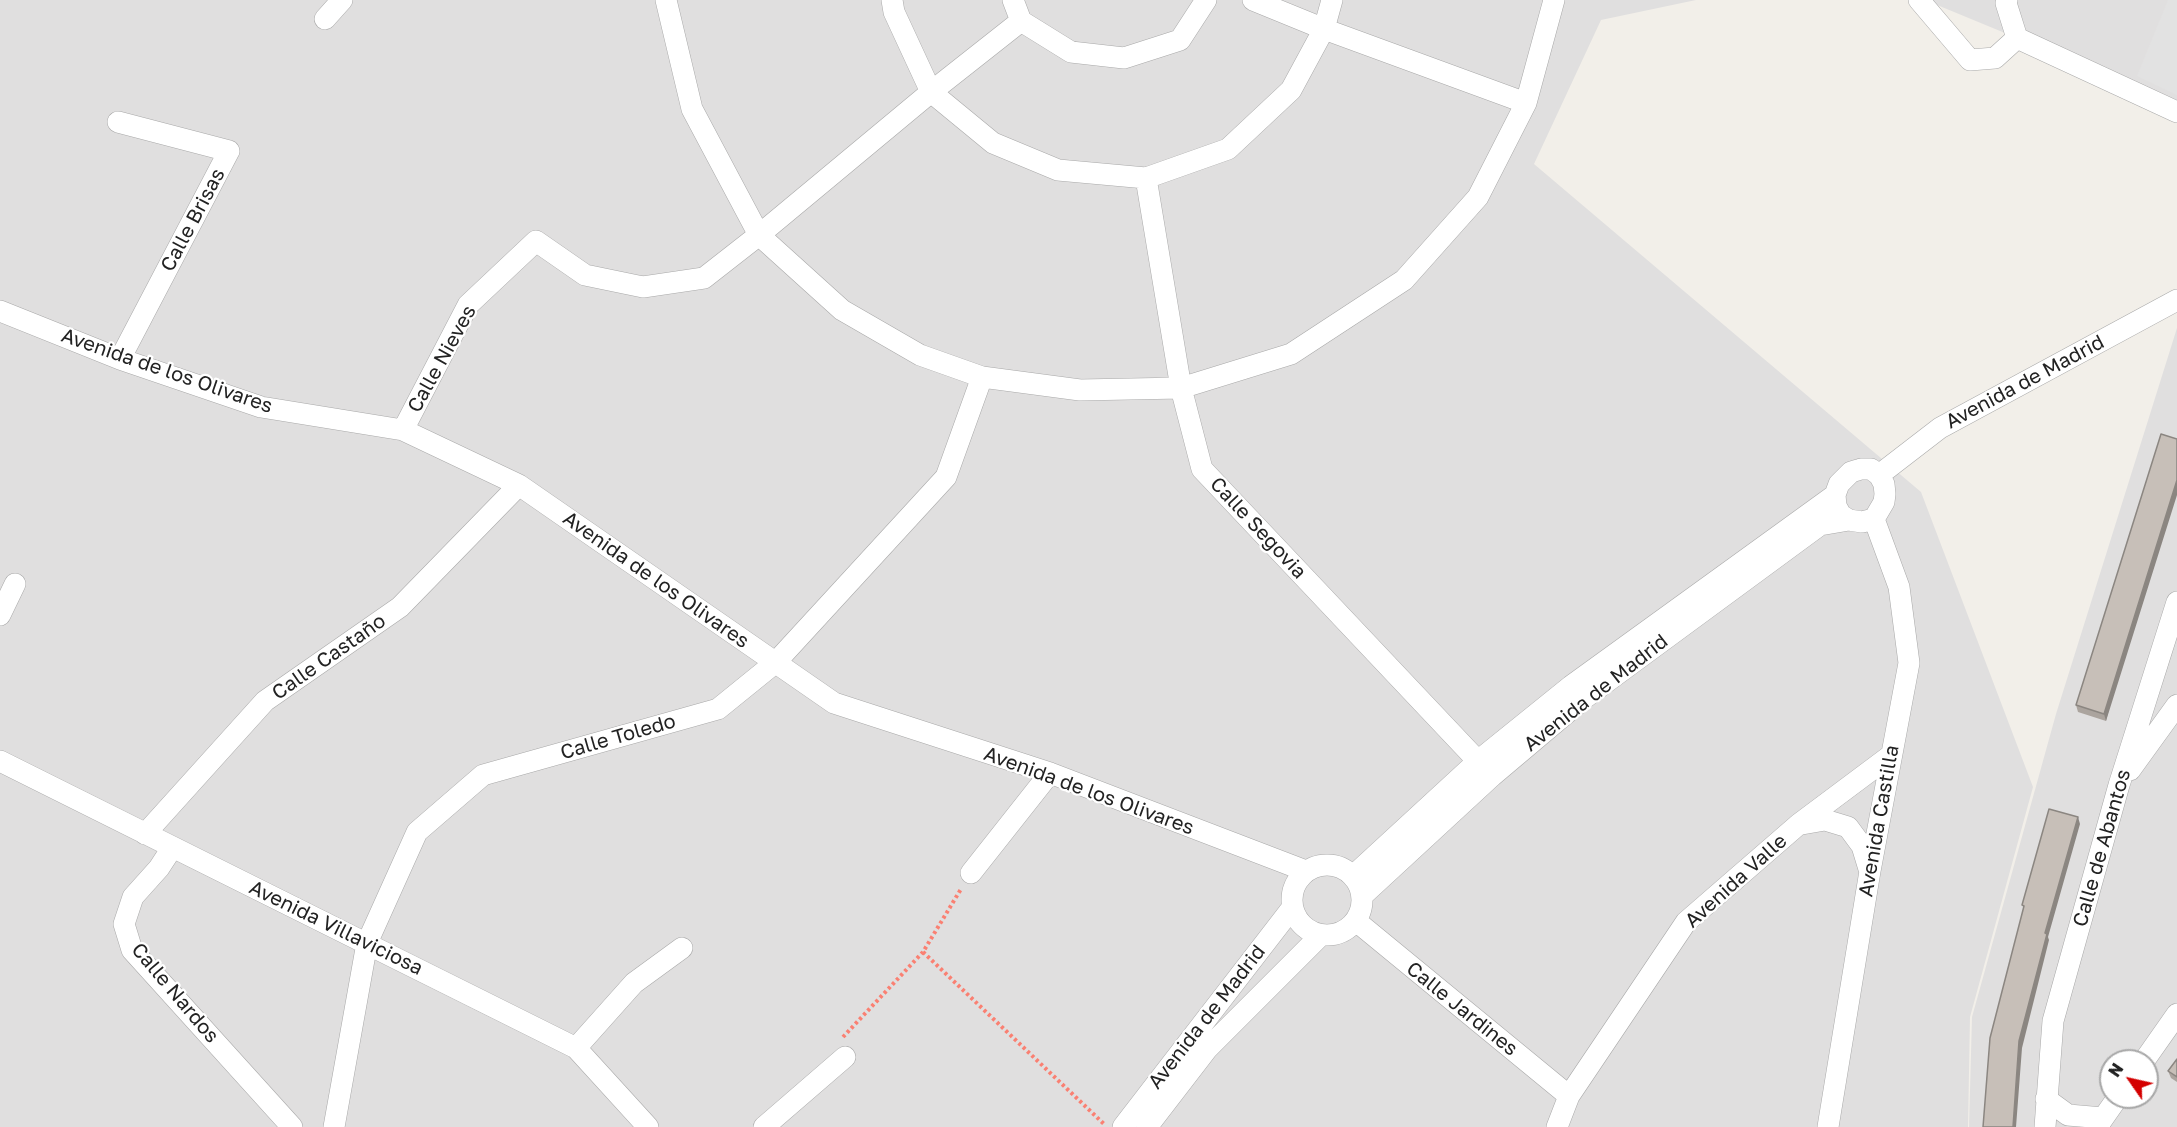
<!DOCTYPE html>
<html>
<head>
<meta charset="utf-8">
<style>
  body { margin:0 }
  #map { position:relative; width:2177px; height:1127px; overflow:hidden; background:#f2efe9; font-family:"Golos Text",sans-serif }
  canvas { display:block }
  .north { position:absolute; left:2099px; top:1049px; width:60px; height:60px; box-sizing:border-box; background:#fff; border:2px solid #a7a7a7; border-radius:50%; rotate:304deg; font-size:16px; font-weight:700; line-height:24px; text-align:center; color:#222 }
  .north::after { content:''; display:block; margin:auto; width:21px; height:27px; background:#d40000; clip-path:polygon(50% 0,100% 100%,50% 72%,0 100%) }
</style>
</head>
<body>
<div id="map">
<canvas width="2177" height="1127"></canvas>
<div class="north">N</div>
</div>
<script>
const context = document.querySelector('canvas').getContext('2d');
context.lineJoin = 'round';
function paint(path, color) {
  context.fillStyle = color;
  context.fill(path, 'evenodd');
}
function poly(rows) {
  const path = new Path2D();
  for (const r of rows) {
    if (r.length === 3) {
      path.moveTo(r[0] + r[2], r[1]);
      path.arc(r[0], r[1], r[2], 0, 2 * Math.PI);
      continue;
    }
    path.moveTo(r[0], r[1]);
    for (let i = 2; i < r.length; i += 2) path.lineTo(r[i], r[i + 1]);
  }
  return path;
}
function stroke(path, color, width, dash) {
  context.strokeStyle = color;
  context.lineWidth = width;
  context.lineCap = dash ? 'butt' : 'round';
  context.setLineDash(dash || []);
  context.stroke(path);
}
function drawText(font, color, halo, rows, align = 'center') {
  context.font = font + ' "Golos Text",sans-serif';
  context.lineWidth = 4.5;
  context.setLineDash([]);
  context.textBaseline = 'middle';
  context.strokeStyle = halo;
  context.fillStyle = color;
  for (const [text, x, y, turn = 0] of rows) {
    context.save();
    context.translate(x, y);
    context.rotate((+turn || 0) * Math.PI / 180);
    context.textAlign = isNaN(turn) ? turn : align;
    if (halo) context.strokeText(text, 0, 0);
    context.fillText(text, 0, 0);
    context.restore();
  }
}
paint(poly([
  [0,0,1696,0,1601,20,1534,164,1921,492,2033,787,1970,1017,1968,1127,0,1127],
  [1925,0,2177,0,2177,104,2017,38],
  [2177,328,2177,1127,1969,1127,1972,1017,2056,714],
  [2111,1061,2147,1061,2147,1097,2111,1097]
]), '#e0dfdf');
paint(poly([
  [2168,0,2177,0,2177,95,2137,76]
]), '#e2e2e2');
const street = poly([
  [666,0,692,109,759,235,842,310,920,355,982,377,1080,390,1181,388,1291,354,1404,280,1478,197,1526,103,1554,0],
  [892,0,894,12,931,92,993,143,1058,170,1146,178,1228,149,1291,90,1324,29,1332,0],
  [1013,0,1021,21,1071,52,1124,58,1180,40,1206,0],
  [1253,0,1324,29,1526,103],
  [1919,0,1970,60,1995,58,2017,38],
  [2007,0,2006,3,2017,38,2177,112],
  [325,19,342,0],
  [118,122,229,151,120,359],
  [1146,178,1181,388,1202,469,1492,776],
  [0,311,120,359,261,407,403,430,519,485,834,703,1050,773,1306,871],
  [403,430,468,305,536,241,585,275,643,287,704,278,759,235,931,92,1021,21],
  [1861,469,1871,469,1879,475,1884,484,1885,494,1884,502,1874,519,1862,522,1849,520,1841,515,1836,506,1835,495,1839,484,1851,472,1861,469],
  [1879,475,1940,428,2177,300],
  [0,615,15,584],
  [0,761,576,1048,648,1127],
  [2130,770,2177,705],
  [1802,824,1825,820,1848,827,1862,846,1869,869],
  [145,834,265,701,400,607,519,485],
  [172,848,159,868,133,897,124,924,132,950,292,1127],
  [1327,900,35],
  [971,873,1050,773],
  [1353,876,1478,761,1571,686,1835,495],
  [1362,896,1492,776,1582,700,1820,525,1849,520],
  [1356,921,1569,1096],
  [576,1048,634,983,682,948],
  [2144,1061,2177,1014],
  [2046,1099,2068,1115,2103,1118],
  [334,1127,367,943,417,832,483,775,718,709,776,662,946,477,982,377],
  [764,1127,845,1057],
  [1123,1127,1292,908],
  [1147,1127,1207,1049,1320,936],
  [1557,1127,1569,1096,1686,922,1799,824,1890,756],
  [1828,1127,1870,871,1909,663,1899,587,1874,519],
  [2045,1127,2053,1021,2119,785,2177,602],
  [2097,1127,2118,1097]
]);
stroke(street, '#a9a9a9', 22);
stroke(poly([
  [923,952,1104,1124],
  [843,1037,923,952,961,889]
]), '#fa8072', 4, [3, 3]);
stroke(street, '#fff', 21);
paint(poly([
  [2177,439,2106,721,2078,712,2076,705],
  [2177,1059,2177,1082,2171,1078,2168,1071]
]), '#aba49e');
paint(poly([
  [2177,480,2177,495,2106,721,2104,714],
  [2078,817,2080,824,2048,937,2049,940,2022,1048,2016,1127,2013,1127,2019,1041,2045,933]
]), '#8b8681');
const building = poly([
  [2161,434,2177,439,2177,480,2104,714,2076,705,2161,434],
  [2049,809,2078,817,2045,933,2047,934,2019,1041,2013,1127,1983,1127,1990,1038,2024,906,2022,905,2049,809],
  [2177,1059,2177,1077,2168,1071,2177,1059]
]);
paint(building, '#c7bfb8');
stroke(building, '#8b8681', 1.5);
drawText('20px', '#222', '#fff', [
  ["Calle Brisas",193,220,-62],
  ["Calle Nieves",442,359,-61],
  ["Avenida de los Olivares",167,371,19],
  ["Avenida de Madrid",2025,382,-28],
  ["Calle Segovia",1258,528,47],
  ["Avenida de los Olivares",656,580,35],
  ["Calle Castaño",329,657,-35],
  ["Avenida de Madrid",1596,693,-38],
  ["Calle Toledo",618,737,-16],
  ["Avenida de los Olivares",1089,791,20],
  ["Avenida Castilla",1879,821,-80],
  ["Calle de Abantos",2102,848,-74],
  ["Avenida Valle",1736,881,-42],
  ["Avenida Villaviciosa",336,928,26],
  ["Calle Nardos",175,993,50],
  ["Calle Jardines",1462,1009,39],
  ["Avenida de Madrid",1207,1017,-52]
]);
</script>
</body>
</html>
